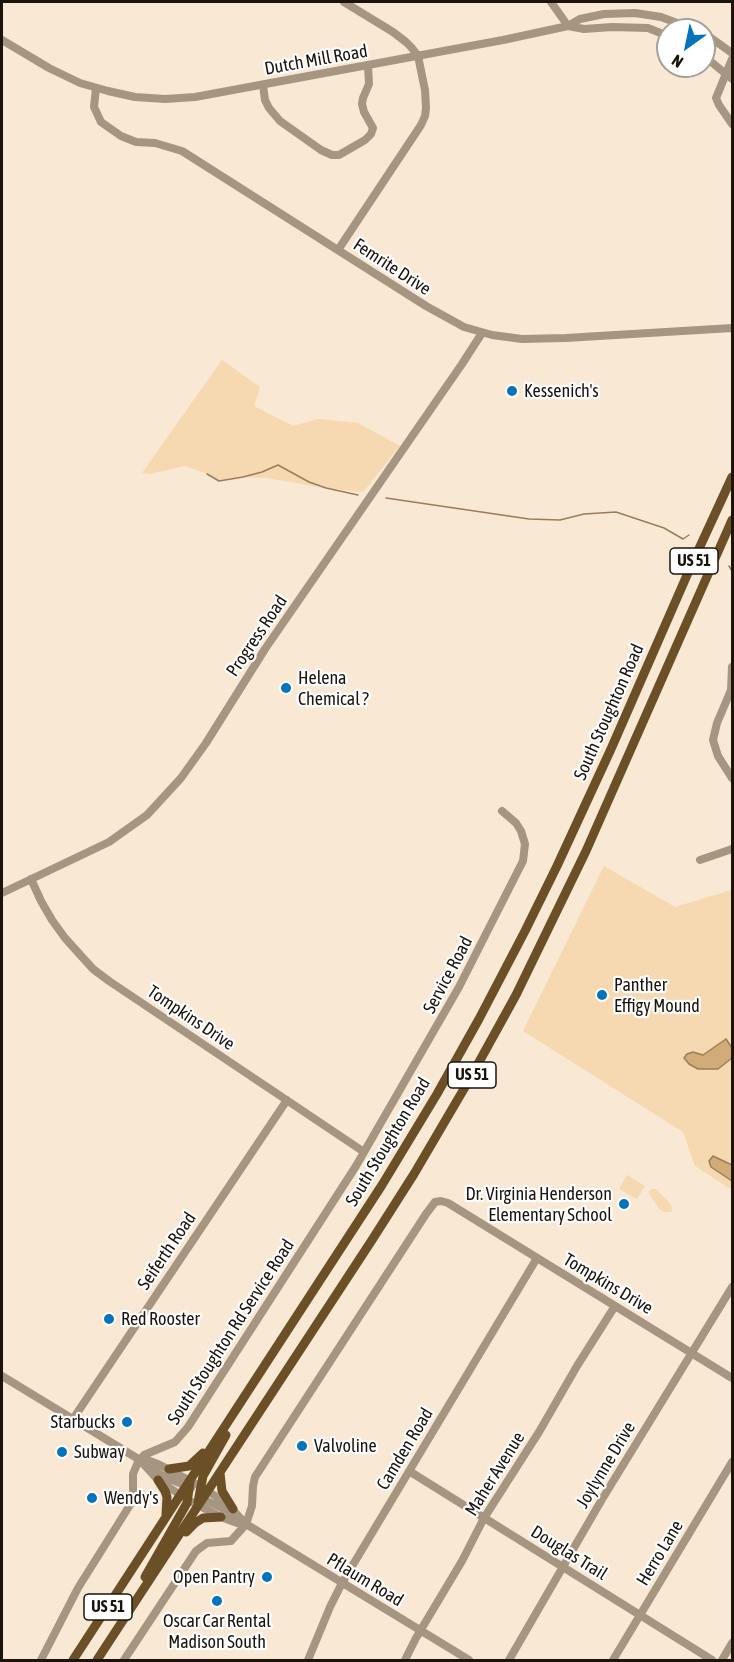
<!DOCTYPE html>
<html>
<head>
<meta charset="utf-8">
<style>
  body { margin:0 }
  #map { position:relative; width:734px; height:1662px; overflow:hidden; background:#f9e8d3; font-family:"Asap Condensed",sans-serif }
  canvas { display:block }
  .frame { position:absolute; inset:0; border:3px solid #1a140d; pointer-events:none }
  .north { position:absolute; left:656px; top:18px; width:60px; height:60px; box-sizing:border-box; background:#fff; border:2px solid #a3a19e; border-radius:50%; rotate:213deg; font-size:16px; font-weight:700; line-height:24px; text-align:center; color:#1a140d }
  .north::after { content:''; display:block; margin:auto; width:21px; height:27px; background:#0473bd; clip-path:polygon(50% 0,100% 100%,50% 72%,0 100%) }
</style>
</head>
<body>
<div id="map">
<canvas width="734" height="1662"></canvas>
<div class="frame"></div>
<div class="north">N</div>
</div>
<script>
const context = document.querySelector('canvas').getContext('2d');
context.lineJoin = 'round';
function paint(path, color) {
  context.fillStyle = color;
  context.fill(path, 'evenodd');
}
function poly(rows) {
  const path = new Path2D();
  for (const r of rows) {
    path.moveTo(r[0], r[1]);
    for (let i = 2; i < r.length; i += 2) path.lineTo(r[i], r[i + 1]);
  }
  return path;
}
function stroke(path, color, width, dash) {
  context.strokeStyle = color;
  context.lineWidth = width;
  context.lineCap = dash ? 'butt' : 'round';
  context.setLineDash(dash || []);
  context.stroke(path);
}
function drawText(font, color, halo, rows, align = 'center') {
  context.font = font + ' "Asap Condensed",sans-serif';
  context.lineWidth = 4.5;
  context.setLineDash([]);
  context.textBaseline = 'middle';
  context.strokeStyle = halo;
  context.fillStyle = color;
  for (const [text, x, y, turn = 0] of rows) {
    context.save();
    context.translate(x, y);
    context.rotate((+turn || 0) * Math.PI / 180);
    context.textAlign = isNaN(turn) ? turn : align;
    if (halo) context.strokeText(text, 0, 0);
    context.fillText(text, 0, 0);
    context.restore();
  }
}
paint(poly([
  [222,360,260,387,254,406,293,426,318,419,358,423,400,446,363,492,326,488,267,478,243,477,219,481,207,474,185,466,150,474,142,473],
  [604,866,675,907,732,890,732,1190,695,1166,683,1132,523,1031],
  [627,1175,645,1186,637,1199,619,1189],
  [651,1189,656,1189,670,1203,672,1208,671,1212,665,1212,660,1210,650,1195,649,1192]
]), '#f6d8b1');
const water = poly([
  [726,1039,732,1048,732,1058,718,1069,698,1069,689,1064,684,1058,687,1054,693,1052,703,1055,726,1039],
  [713,1156,732,1165,732,1181,711,1167,709,1161,713,1156]
]);
paint(water, '#d1ab78');
stroke(water, '#9a7e58', 1.5);
stroke(poly([
  [207,474,219,481,243,477,262,472,278,465,309,482,326,488,358,495],
  [386,498,529,519,560,520,584,514,616,512,664,528,683,539,689,535],
  [729,566,732,571]
]), '#9a7e58', 1.5);
stroke(poly([
  [551,2,568,26],
  [568,26,584,29,612,27,648,28,668,36],
  [704,33,732,53],
  [2,40,49,68,80,83,108,91,135,97,165,99,195,97,503,40,568,26,580,19,604,14,635,13,661,17,696,30],
  [704,56,732,79],
  [732,59,716,98,719,105,732,124],
  [263,85,265,100,269,108,280,121,321,150,332,155,339,155,365,140,371,134,373,128,364,112,362,104,363,98,369,84,368,66],
  [96,88,94,107,101,122,121,136,136,142,155,143,182,151,426,306,464,327,492,335,522,339,566,338,732,328],
  [338,250,421,125,425,116,426,108,425,90,418,56,411,47,406,42,393,32,344,2],
  [732,667,731,690,717,723,713,740,718,756,732,778],
  [700,860,732,849],
  [31,879,41,901,52,920,65,938,93,969,109,981,364,1152],
  [2,893,109,842,147,815,181,778,206,743,265,649,462,364,482,333],
  [2,1376,140,1460,158,1480,188,1500,221,1517,237,1523,246,1524],
  [73,1419,287,1100],
  [140,1460,147,1460,158,1464,200,1486,226,1503,246,1524,469,1660],
  [151,1469,161,1475,191,1488],
  [409,1471,712,1660],
  [199,1497,234,1514],
  [41,1660,78,1588,130,1505,133,1495,133,1474,138,1462,144,1455,175,1442,188,1427,356,1166,459,987,523,861,525,844,521,831,516,823,502,811],
  [124,1660,196,1551,207,1543,231,1541,246,1524,252,1506,253,1486,255,1477,426,1214,435,1202,441,1201,448,1203,732,1378],
  [308,1660,330,1607,342,1583,537,1258],
  [405,1660,416,1638,462,1561,484,1518,539,1432,577,1366,615,1306],
  [509,1660,601,1501,732,1287],
  [613,1660,732,1462],
  [722,1660,732,1643]
]), '#a69580', 8);
stroke(poly([
  [169,1469,189,1466,203,1453],
  [220,1473,222,1491,233,1509],
  [158,1480,165,1491,167,1497,166,1514],
  [198,1502,203,1476,226,1435],
  [186,1532,195,1523,203,1518,221,1517],
  [145,1577,187,1503,190,1482],
  [73,1660,382,1185,437,1094,479,1019,525,931,557,866,611,749,691,566,732,477],
  [97,1660,372,1240,414,1174,468,1082,516,995,586,851,732,520]
]), '#6b4f27', 9);
for (const [x, y, r, color] of [
  [512,391,6,"#0473bd"],
  [286,688,6,"#0473bd"],
  [602,995,6,"#0473bd"],
  [624,1204,6,"#0473bd"],
  [109,1319,6,"#0473bd"],
  [127,1422,6,"#0473bd"],
  [302,1446,6,"#0473bd"],
  [62,1452,6,"#0473bd"],
  [92,1498,6,"#0473bd"],
  [267,1577,6,"#0473bd"],
  [217,1601,6,"#0473bd"]
]) {
  const dot = new Path2D();
  dot.arc(x, y, r, 0, 2 * Math.PI);
  context.fillStyle = color;
  context.fill(dot);
  stroke(dot, '#fff', 2);
}
for (const [x, y, w] of [
  [694,561,48],
  [472,1075,48],
  [108,1607,48]
]) {
  const box = new Path2D();
  box.roundRect(x - w / 2, y - 13, w, 26, 4.5);
  context.fillStyle = '#fff';
  context.fill(box);
  stroke(box, '#1a140d', 1.5);
}
drawText('bold 16px', '#1a140d', null, [
  ["US 51",694,561],
  ["US 51",472,1075],
  ["US 51",108,1607]
]);
drawText('18px', '#1a140d', '#fff', [
  ["Dutch Mill Road",316,60,-10],
  ["Femrite Drive",392,267,33],
  ["Progress Road",257,636,-56],
  ["South Stoughton Road",609,712,-66],
  ["Service Road",448,975,-62],
  ["Tompkins Drive",191,1018,34],
  ["South Stoughton Road",388,1142,-59],
  ["Seiferth Road",167,1251,-56],
  ["Tompkins Drive",608,1284,31],
  ["South Stoughton Rd Service Road",231,1332,-57],
  ["Camden Road",405,1449,-59],
  ["Joylynne Drive",606,1465,-59],
  ["Maher Avenue",495,1474,-58],
  ["Douglas Trail",569,1553,32],
  ["Herro Lane",660,1553,-59],
  ["Pflaum Road",365,1580,31]
]);
drawText('18px', '#1a140d', '#fff', [
  ["Kessenich's",524,391],
  ["Helena",298,678],
  ["Chemical ?",298,699],
  ["Panther",614,985],
  ["Effigy Mound",614,1006],
  ["Dr. Virginia Henderson",612,1194,"right"],
  ["Elementary School",612,1215,"right"],
  ["Red Rooster",121,1319],
  ["Starbucks",115,1422,"right"],
  ["Valvoline",314,1446],
  ["Subway",74,1452],
  ["Wendy's",104,1498],
  ["Open Pantry",255,1577,"right"],
  ["Oscar Car Rental",217,1621,"center"],
  ["Madison South",217,1642,"center"]
], 'left');
</script>
</body>
</html>
